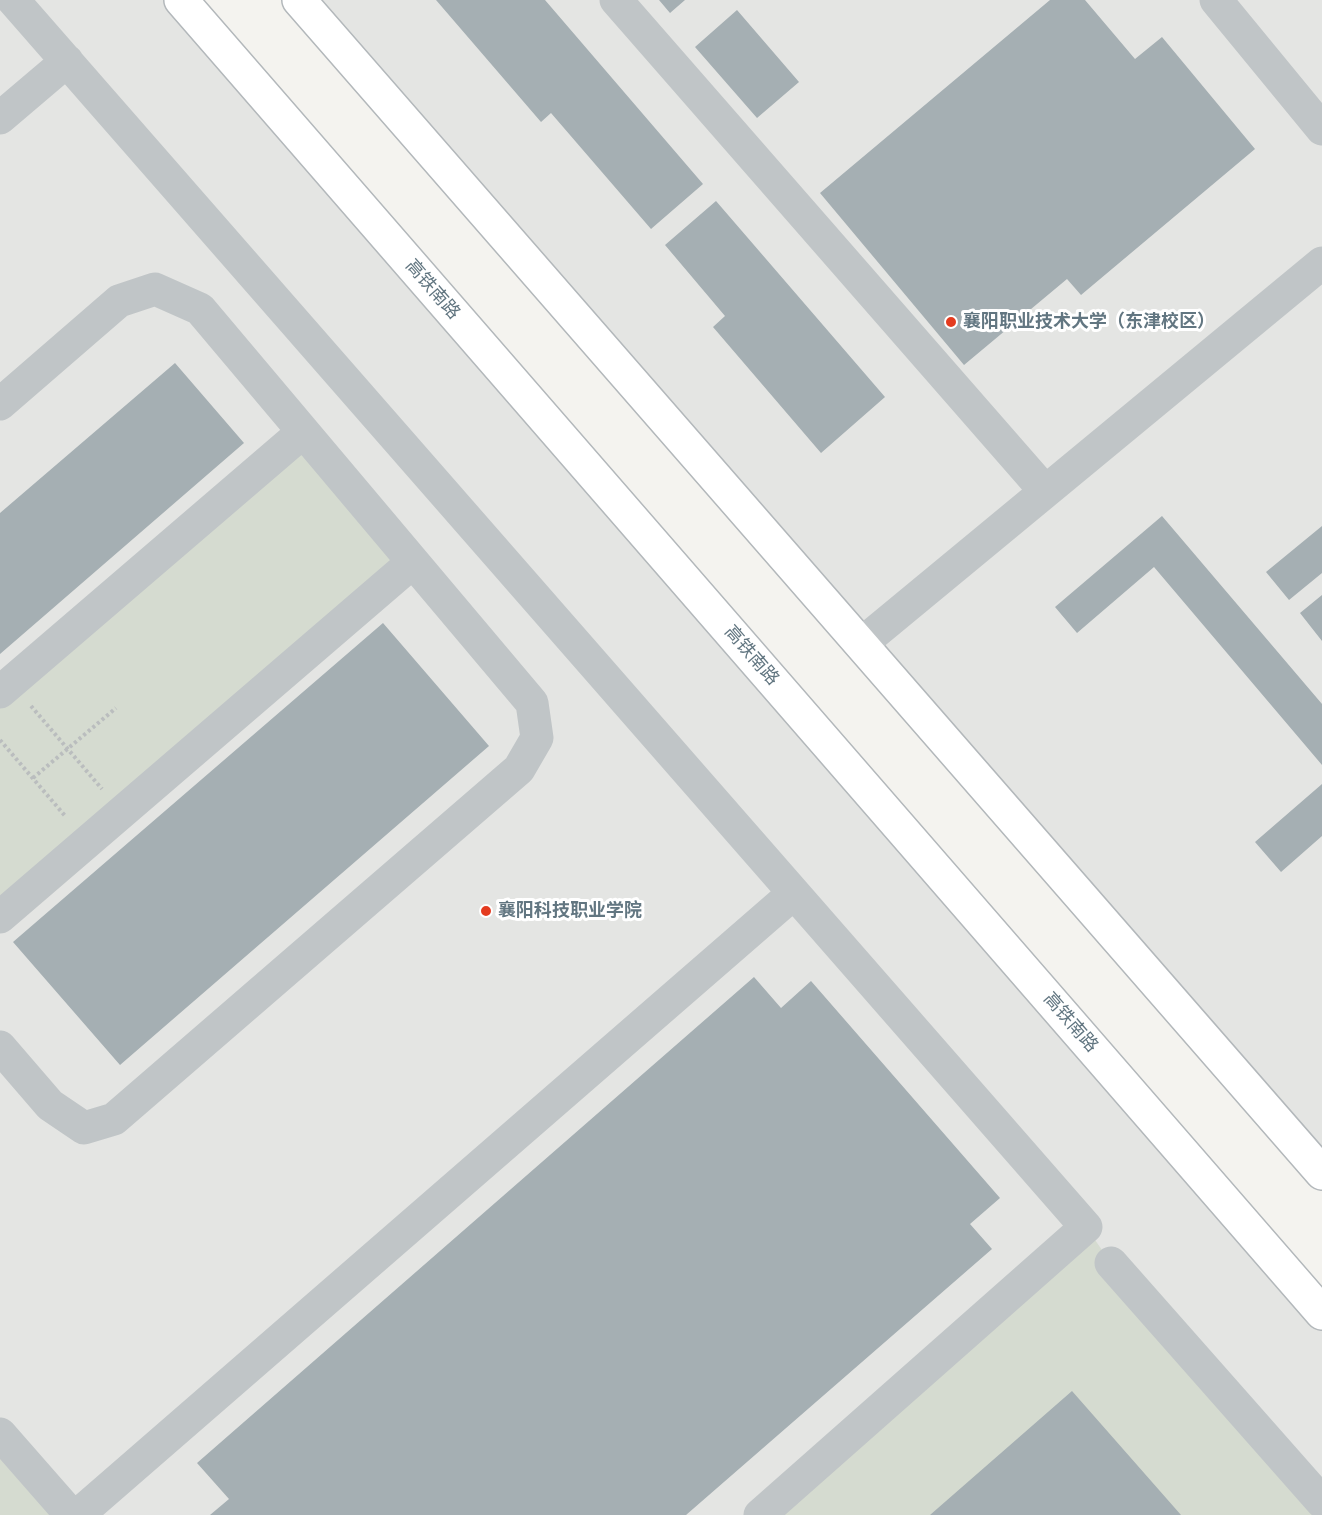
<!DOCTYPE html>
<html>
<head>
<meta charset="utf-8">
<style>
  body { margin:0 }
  canvas { display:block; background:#f4f3ef }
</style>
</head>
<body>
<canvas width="1322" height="1515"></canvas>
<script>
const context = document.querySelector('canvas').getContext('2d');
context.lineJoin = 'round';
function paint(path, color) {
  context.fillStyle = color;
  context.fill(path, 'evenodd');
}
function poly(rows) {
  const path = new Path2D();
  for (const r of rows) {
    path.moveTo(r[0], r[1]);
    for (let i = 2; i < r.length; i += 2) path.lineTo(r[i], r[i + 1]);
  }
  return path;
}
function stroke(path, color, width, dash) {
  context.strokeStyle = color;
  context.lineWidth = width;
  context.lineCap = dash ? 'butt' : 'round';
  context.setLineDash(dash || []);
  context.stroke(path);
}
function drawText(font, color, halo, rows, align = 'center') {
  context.font = font + ' "Roboto Condensed","Noto Sans SC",sans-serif';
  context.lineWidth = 6;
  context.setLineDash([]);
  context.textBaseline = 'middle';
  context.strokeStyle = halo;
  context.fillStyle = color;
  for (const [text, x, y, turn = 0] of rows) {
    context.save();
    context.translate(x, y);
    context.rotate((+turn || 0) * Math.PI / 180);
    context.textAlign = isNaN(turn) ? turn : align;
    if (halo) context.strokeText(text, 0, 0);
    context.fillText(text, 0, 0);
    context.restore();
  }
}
paint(poly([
  [0,0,181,0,1322,1313,1322,1515,0,1515],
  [299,0,1322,0,1322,1173]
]), '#e4e5e3');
paint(poly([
  [303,432,413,562,0,917,0,692],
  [1086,1227,1111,1263,1322,1515,760,1515],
  [0,1434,71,1515,0,1515]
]), '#d5dbd0');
paint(poly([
  [436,0,545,0,703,184,651,229,551,113,541,122],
  [659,0,685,0,670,13],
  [1050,0,1085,0,1135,59,1162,37,1255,149,1081,295,1067,279,964,365,820,193],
  [737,10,799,82,757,118,695,47],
  [716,201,885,397,821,453,713,327,725,316,665,245],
  [175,363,244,443,0,654,0,513],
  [1162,516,1322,704,1322,765,1154,567,1077,633,1055,607],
  [1322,526,1322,573,1289,600,1266,572],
  [1322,595,1322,641,1300,613],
  [383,623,489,746,120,1065,13,942],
  [1322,784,1322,836,1281,872,1255,842],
  [754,977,781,1008,811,981,1000,1198,970,1224,992,1249,686,1515,210,1515,229,1499,197,1463],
  [1072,1391,1181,1515,930,1515]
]), '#a5afb3');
const major = poly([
  [181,0,1322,1313],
  [299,0,1322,1173]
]);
stroke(major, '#b3b8bb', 36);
stroke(poly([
  [31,706,102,789],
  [0,740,66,817],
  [33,778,116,708]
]), '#babdbe', 4, [3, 3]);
stroke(poly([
  [13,0,1086,1227,760,1515],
  [616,0,1045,491],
  [1216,0,1322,129],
  [0,118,67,61],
  [0,404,119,301,155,289,200,309,532,703,537,738,519,769,114,1119,84,1128,50,1105,0,1047],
  [861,644,1322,263],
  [0,692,303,432],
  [0,917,413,562],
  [1111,1263,1322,1502],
  [0,1434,71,1515],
  [78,1515,794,893]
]), '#c0c5c7', 33);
stroke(major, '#fff', 33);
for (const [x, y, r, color] of [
  [951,322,6,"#e43b1f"],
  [486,911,6,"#e43b1f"]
]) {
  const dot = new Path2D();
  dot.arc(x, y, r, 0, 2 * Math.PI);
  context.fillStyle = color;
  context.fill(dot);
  stroke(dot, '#fff', 2);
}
drawText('18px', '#627681', '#fff', [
  ["高铁南路",432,290,49],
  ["高铁南路",751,656,49],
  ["高铁南路",1070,1023,49]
]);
drawText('bold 18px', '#627681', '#fff', [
  ["襄阳职业技术大学（东津校区）",963,322],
  ["襄阳科技职业学院",498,911]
], 'left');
</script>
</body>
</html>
